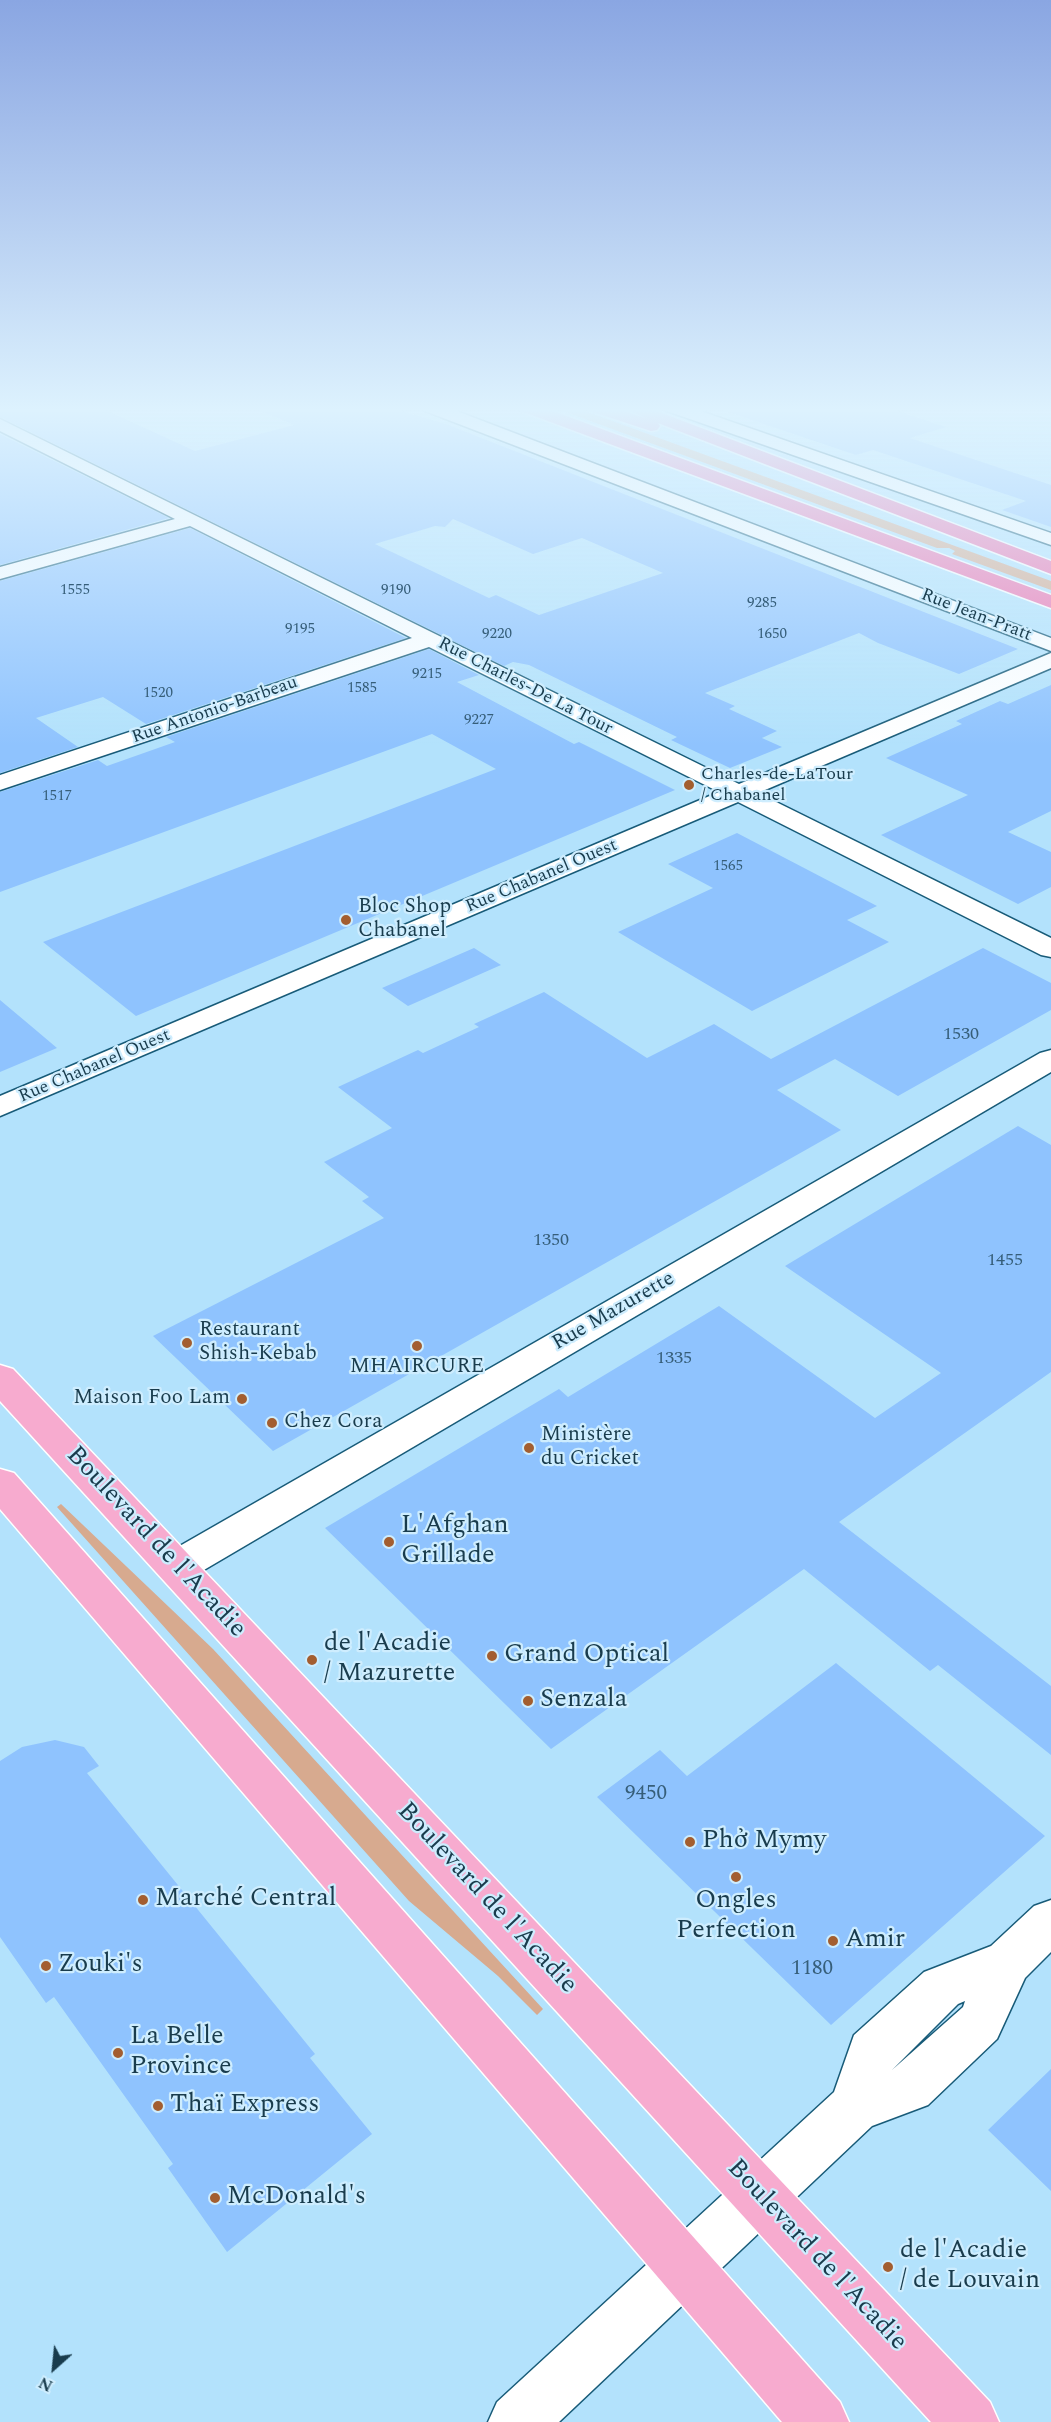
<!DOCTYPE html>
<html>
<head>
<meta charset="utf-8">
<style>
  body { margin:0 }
  #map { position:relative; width:1051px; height:2422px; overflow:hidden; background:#b3e2fc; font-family:Spectral,serif }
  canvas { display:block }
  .north { position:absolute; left:24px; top:2338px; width:60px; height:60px; -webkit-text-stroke:4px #ceedfe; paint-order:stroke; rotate:207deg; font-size:16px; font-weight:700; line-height:24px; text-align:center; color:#193c4d }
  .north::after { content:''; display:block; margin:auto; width:21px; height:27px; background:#193c4d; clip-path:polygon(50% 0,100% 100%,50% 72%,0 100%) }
</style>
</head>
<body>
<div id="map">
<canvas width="1051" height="2422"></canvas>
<div class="north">N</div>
</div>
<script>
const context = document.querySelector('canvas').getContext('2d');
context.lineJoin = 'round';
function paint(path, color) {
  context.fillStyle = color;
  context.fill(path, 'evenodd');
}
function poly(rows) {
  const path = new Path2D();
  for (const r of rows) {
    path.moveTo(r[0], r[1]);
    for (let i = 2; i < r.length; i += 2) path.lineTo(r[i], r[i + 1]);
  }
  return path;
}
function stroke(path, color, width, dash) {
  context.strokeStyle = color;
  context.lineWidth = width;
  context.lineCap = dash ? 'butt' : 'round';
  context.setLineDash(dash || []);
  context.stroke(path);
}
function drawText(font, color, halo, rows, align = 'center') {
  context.font = font + ' Spectral,serif';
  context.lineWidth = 4.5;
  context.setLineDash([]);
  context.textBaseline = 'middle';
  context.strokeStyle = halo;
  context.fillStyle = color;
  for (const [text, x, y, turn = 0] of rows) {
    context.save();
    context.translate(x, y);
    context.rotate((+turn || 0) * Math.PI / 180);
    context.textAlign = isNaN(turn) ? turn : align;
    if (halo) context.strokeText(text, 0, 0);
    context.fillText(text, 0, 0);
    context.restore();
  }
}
paint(poly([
  [552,407,574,407,1051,581,1051,590,952,554,955,551,949,548,937,548],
  [61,1504,213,1649,543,2009,537,2015,498,1976,409,1901,57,1507]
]), '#d7aa8f');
paint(poly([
  [0,407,99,407,195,451,294,425,251,407,388,407,446,424,1018,649,959,674,878,643,859,633,705,693,735,706,729,709,777,731,762,738,782,747,730,768,671,740,677,737,529,665,513,662,504,666,0,417],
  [453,519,533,554,582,538,663,573,539,615,496,595,489,598,375,544,435,526,445,527],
  [726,407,886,407,946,427,910,438,1051,485,1051,527,1002,510,1026,501,873,450,856,455,725,411],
  [0,434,169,518,0,565],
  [190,528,406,638,146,724,103,697,36,718,78,747,0,773,0,581],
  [429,649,479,675,457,682,574,744,579,742,675,790,136,1016,43,942,496,769,432,734,0,892,0,792,98,760,107,766,175,742,166,737],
  [1051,685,1051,811,1008,832,1051,852,1051,887,1018,904,881,835,968,795,886,758,962,724,956,721,1000,701,1008,704],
  [737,833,877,906,847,920,889,942,752,1011,618,932,713,888,668,864],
  [474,948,501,965,408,1006,382,988],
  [983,948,1051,983,1051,1010,898,1096,835,1059,777,1090,841,1130,273,1451,153,1336,384,1218,362,1201,369,1197,324,1162,392,1128,338,1087,418,1050,423,1053,479,1027,474,1024,544,992,647,1058,714,1024,771,1059],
  [0,1000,31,1026,57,1048,0,1072],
  [1018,1126,1051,1145,1051,1372,839,1522,1051,1686,1051,1755,938,1665,930,1671,804,1569,551,1749,325,1528,559,1389,568,1397,719,1306,875,1418,941,1373,785,1266],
  [836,1663,1045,1836,831,2025,597,1797,660,1750,687,1776],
  [55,1740,84,1747,99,1766,87,1773,315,2054,310,2058,372,2134,227,2252,168,2168,173,2164,54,1997,46,2003,0,1937,0,1761,22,1747],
  [1051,2069,1051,2191,988,2130]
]), '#8fc3fe');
const minor = poly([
  [423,407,446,407,1051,638,1051,651,425,411,423,407],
  [665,407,689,407,1051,533,1051,545,667,411,665,407],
  [0,419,739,784,1051,653,1051,668,758,793,1051,938,1051,957,1041,955,738,802,0,1116,0,1096,719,792,429,647,0,790,0,775,412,638,190,526,0,579,0,567,175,519,0,431,0,419],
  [1051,1050,1051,1072,192,1577,178,1581,164,1577,158,1566,164,1555,1040,1053,1051,1050],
  [1051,1900,1051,1952,1025,1978,997,2039,928,2105,872,2126,559,2422,488,2422,497,2402,834,2092,854,2035,924,1972,991,1946,1034,1906,1051,1900],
  [965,2001,963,2007,892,2070,958,2004,965,2001]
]);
const major = poly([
  [0,1365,13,1369,990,2402,999,2422,931,2422,0,1401,0,1365],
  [0,1469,14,1473,840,2402,849,2422,782,2422,0,1509,0,1469]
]);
const highway = poly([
  [519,407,542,407,1051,595,1051,608,521,411,519,407],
  [588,407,612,407,645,418,623,407,646,407,1051,561,1051,574,658,423,660,426,657,430,651,431,590,411,588,407]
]);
stroke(minor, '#185b78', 3);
stroke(major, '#fff', 3);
stroke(highway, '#fff', 3);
paint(minor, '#fff');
paint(major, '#f7abcf');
paint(highway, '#f173af');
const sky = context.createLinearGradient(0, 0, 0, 746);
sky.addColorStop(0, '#8aa6e2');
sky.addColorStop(0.55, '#ddf2fe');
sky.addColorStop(1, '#ddf2fe00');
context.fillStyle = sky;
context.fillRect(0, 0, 1051, 746);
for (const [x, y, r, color] of [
  [689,785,6,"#a35e30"],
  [346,920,6,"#a35e30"],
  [187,1343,6,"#a35e30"],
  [417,1346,6,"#a35e30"],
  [242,1399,6,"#a35e30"],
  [272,1423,6,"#a35e30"],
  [529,1448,6,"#a35e30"],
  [389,1542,6,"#a35e30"],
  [492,1656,6,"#a35e30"],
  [312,1660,6,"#a35e30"],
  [528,1701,6,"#a35e30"],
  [690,1842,6,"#a35e30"],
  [736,1877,6,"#a35e30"],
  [143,1900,6,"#a35e30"],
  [833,1941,6,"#a35e30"],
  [46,1966,6,"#a35e30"],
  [118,2053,6,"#a35e30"],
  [158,2106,6,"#a35e30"],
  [215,2198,6,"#a35e30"],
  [888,2267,6,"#a35e30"]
]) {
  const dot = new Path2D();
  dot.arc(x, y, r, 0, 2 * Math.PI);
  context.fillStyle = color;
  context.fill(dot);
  stroke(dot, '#ceedfe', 2);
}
drawText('15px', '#365e79', null, [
  ["1555",75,591],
  ["9190",396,591],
  ["9285",762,604],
  ["9195",300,630],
  ["9220",497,635],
  ["1650",772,635],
  ["9215",427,675],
  ["1585",362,689],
  ["1520",158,694],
  ["9227",479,721],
  ["1517",57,797],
  ["1565",728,867]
]);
drawText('18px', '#193c4d', '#ceedfe', [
  ["Rue Jean-Pratt",976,616,21],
  ["Rue Charles-De La Tour",525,687,27],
  ["Rue Antonio-Barbeau",215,711,-19],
  ["Rue Chabanel Ouest",542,877,-23],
  ["Rue Chabanel Ouest",95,1067,-23]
]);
drawText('18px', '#193c4d', '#ceedfe', [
  ["Charles-de-LaTour",701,775],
  ["/ Chabanel",701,796]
], 'left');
drawText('18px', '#365e79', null, [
  ["1530",961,1035],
  ["1350",551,1241],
  ["1455",1005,1261],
  ["1335",674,1359]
]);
drawText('21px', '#193c4d', '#ceedfe', [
  ["Bloc Shop",358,908],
  ["Chabanel",358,932],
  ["Restaurant",199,1331],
  ["Shish-Kebab",199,1355],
  ["MHAIRCURE",417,1368,"center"],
  ["Maison Foo Lam",230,1399,"right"],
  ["Chez Cora",284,1423],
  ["Ministère",541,1436],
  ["du Cricket",541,1460]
], 'left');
drawText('21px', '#193c4d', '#ceedfe', [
  ["Rue Mazurette",614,1312,-30]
]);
drawText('21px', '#365e79', null, [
  ["9450",646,1795],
  ["1180",812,1970]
]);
drawText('26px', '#193c4d', '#ceedfe', [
  ["L'Afghan",401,1527],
  ["Grillade",401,1557],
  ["de l'Acadie",324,1645],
  ["/ Mazurette",324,1675],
  ["Grand Optical",504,1656],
  ["Senzala",540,1701],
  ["Phở Mymy",702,1842],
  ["Marché Central",155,1900],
  ["Ongles",736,1902,"center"],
  ["Perfection",736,1932,"center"],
  ["Amir",845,1941],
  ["Zouki's",58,1966],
  ["La Belle",130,2038],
  ["Province",130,2068],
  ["Thaï Express",170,2106],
  ["McDonald's",227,2198],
  ["de l'Acadie",900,2252],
  ["/ de Louvain",900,2282]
], 'left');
drawText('26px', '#193c4d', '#ceedfe', [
  ["Boulevard de l'Acadie",155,1543,47],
  ["Boulevard de l'Acadie",486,1899,47],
  ["Boulevard de l'Acadie",816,2256,47]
]);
</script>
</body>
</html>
